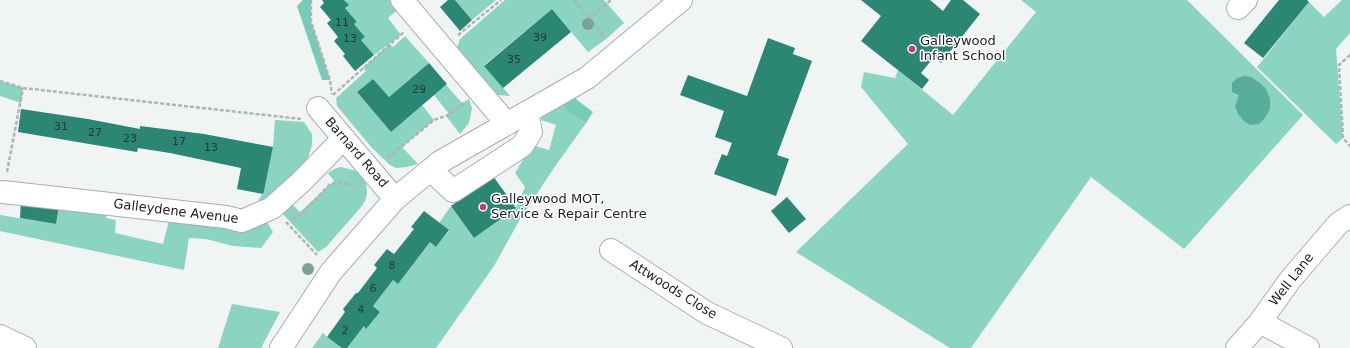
<!DOCTYPE html>
<html>
<head>
<meta charset="utf-8">
<style>
  body { margin:0 }
  canvas { display:block; background:#f0f4f3 }
</style>
</head>
<body>
<canvas width="1350" height="348"></canvas>
<script>
const context = document.querySelector('canvas').getContext('2d');
context.lineJoin = 'round';
function paint(path, color) {
  context.fillStyle = color;
  context.fill(path, 'evenodd');
}
function poly(rows) {
  const path = new Path2D();
  for (const r of rows) {
    path.moveTo(r[0], r[1]);
    for (let i = 2; i < r.length; i += 2) path.lineTo(r[i], r[i + 1]);
  }
  return path;
}
function stroke(path, color, width, dash) {
  context.strokeStyle = color;
  context.lineWidth = width;
  context.lineCap = dash ? 'butt' : 'round';
  context.setLineDash(dash || []);
  context.stroke(path);
}
function drawText(font, color, halo, rows, align = 'center') {
  context.font = font + ' "DejaVu Sans",sans-serif';
  context.lineWidth = 3;
  context.setLineDash([]);
  context.textBaseline = 'middle';
  context.strokeStyle = halo;
  context.fillStyle = color;
  for (const [text, x, y, turn = 0] of rows) {
    context.save();
    context.translate(x, y);
    context.rotate((+turn || 0) * Math.PI / 180);
    context.textAlign = isNaN(turn) ? turn : align;
    if (halo) context.strokeText(text, 0, 0);
    context.fillText(text, 0, 0);
    context.restore();
  }
}
paint(poly([
  [344,0,395,0,401,7,388,18,401,35,374,55,361,40,365,37,354,24,357,22,345,8,348,5],
  [455,0,496,0,472,20],
  [505,0,604,0,624,23,606,39,588,52,552,9,484,65,510,96,498,95,457,48,460,39],
  [1021,0,1187,0,1303,115,1184,249,1091,177,971,348,950,348,796,252,908,144,861,87,864,72,895,78,898,70,953,115,1036,12],
  [1342,0,1350,0,1350,33,1336,49,1343,138,1336,144,1257,67,1309,2,1324,17],
  [405,36,429,63,389,97,373,79,357,92,391,132,422,105,434,120,402,147,418,164,407,167,396,168,390,165,372,148,337,106,336,98,366,71,363,68,390,44,393,47],
  [0,81,23,88,21,103,0,96],
  [446,85,462,103,469,99,472,108,469,123,460,134,446,116,449,114,434,95],
  [560,101,568,112,586,123,554,168,519,221,494,266,436,348,347,348,364,326,366,328,380,312,373,306,393,280,398,284,430,242,436,247,449,231,439,223,451,206,474,238,516,208,525,187,515,173,532,145,549,150,556,125,541,120,545,111],
  [275,120,304,122,312,134,312,145,308,158,276,191,253,210,264,191,273,147],
  [341,167,357,171,366,182,367,194,365,201,362,206,326,247,318,252,280,211,290,202,300,212,334,181,328,173,334,169],
  [61,199,109,204,106,218,116,220,115,233,163,244,170,217,192,220,223,228,249,228,267,222,273,232,261,248,233,246,206,239,189,238,184,270,0,231,0,215,56,224],
  [232,304,280,312,261,348,218,348],
  [323,333,327,337,342,348,312,348]
]), '#8ad4c1');
paint(poly([
  [303,0,311,0,311,21,330,80,322,80,297,6],
  [572,91,577,100,593,112,586,123,568,112,560,101]
]), '#76ccb7');
paint(poly([
  [1245,76,1251,77,1260,83,1266,89,1270,99,1270,109,1265,118,1259,124,1250,125,1244,121,1238,114,1235,106,1239,95,1232,92,1232,83,1237,78]
]), '#57ad99');
paint(poly([
  [322,0,344,0,349,5,345,8,357,22,354,24,365,37,361,40,374,55,355,71,343,56,345,54,334,41,338,37,327,23,331,20,320,7,324,3],
  [448,0,455,0,472,20,460,31,440,7],
  [861,0,930,0,943,11,951,0,963,0,980,14,941,63,934,57,921,73,929,80,922,89,861,41,881,16],
  [1279,0,1307,0,1309,2,1263,58,1244,43],
  [552,9,571,32,503,88,484,66],
  [768,38,795,48,793,54,812,61,777,155,789,159,776,196,714,174,722,154,727,156,732,143,715,137,724,111,680,95,688,75,747,96],
  [429,63,447,84,391,132,357,92,373,79,389,97],
  [21,109,88,119,140,129,140,126,204,134,273,147,264,191,263,194,237,189,241,168,170,153,138,148,137,152,18,132],
  [493,176,516,208,474,238,451,206],
  [787,197,806,219,789,233,771,211],
  [21,199,59,207,56,224,20,218],
  [424,211,449,230,436,247,430,242,398,284,393,280,373,306,380,312,366,329,364,326,347,348,342,348,327,337,345,312,343,309,356,293,358,293,377,268,374,265,387,249,394,254,414,229,411,227]
]), '#2c8674');
const minor = poly([
  [402,0,507,124],
  [1238,8,1246,0],
  [318,108,395,199],
  [431,170,453,191,522,146,531,132,527,112],
  [3,192,226,217,242,221,272,208,302,181,343,139],
  [611,250,707,313,781,348],
  [1260,322,1308,348],
  [0,336,25,348],
  [281,348,331,272,395,199,440,162,587,78,681,0],
  [1237,348,1260,322,1290,280,1338,224,1350,216]
]);
stroke(minor, '#aaaead', 24);
stroke(poly([
  [311,0,311,21,330,80,332,94],
  [574,0,605,38],
  [589,18,611,0],
  [458,35,501,0],
  [1350,55,1339,65,1343,138,1350,146],
  [0,81,23,88,301,119],
  [333,95,404,32],
  [388,158,434,120,448,115,464,103],
  [7,172,23,88],
  [292,219,302,214,329,185,342,182,356,186],
  [286,222,317,255]
]), '#b0b4b3', 2.5, [4, 2]);
stroke(minor, '#fff', 22);
context.fillStyle = '#7aa29a';
for (const [x, y] of [
  [588,24],
  [308,269]
]) {
  context.beginPath();
  context.arc(x, y, 6, 0, 2 * Math.PI);
  context.fill();
}
for (const [x, y, r, color] of [
  [912,49,4,"#c23b79"],
  [483,207,4,"#c23b79"]
]) {
  const dot = new Path2D();
  dot.arc(x, y, r, 0, 2 * Math.PI);
  context.fillStyle = color;
  context.fill(dot);
  stroke(dot, '#fff', 1.5);
}
drawText('11px', '#233b36', null, [
  ["11",342,23],
  ["39",540,38],
  ["13",350,39],
  ["35",514,60],
  ["29",419,90],
  ["31",61,127],
  ["27",95,133],
  ["23",130,139],
  ["17",179,142],
  ["13",211,148],
  ["8",392,266],
  ["6",373,289],
  ["4",361,310],
  ["2",345,331]
]);
drawText('13px', '#202221', '#fff', [
  ["Galleywood",920,42],
  ["Infant School",920,57],
  ["Galleywood MOT,",491,200],
  ["Service & Repair Centre",491,215]
], 'left');
drawText('13px', '#202221', '#fff', [
  ["Barnard Road",356,153,49],
  ["Galleydene Avenue",176,212,7],
  ["Well Lane",1292,280,-52],
  ["Attwoods Close",673,290,32]
]);
</script>
</body>
</html>
